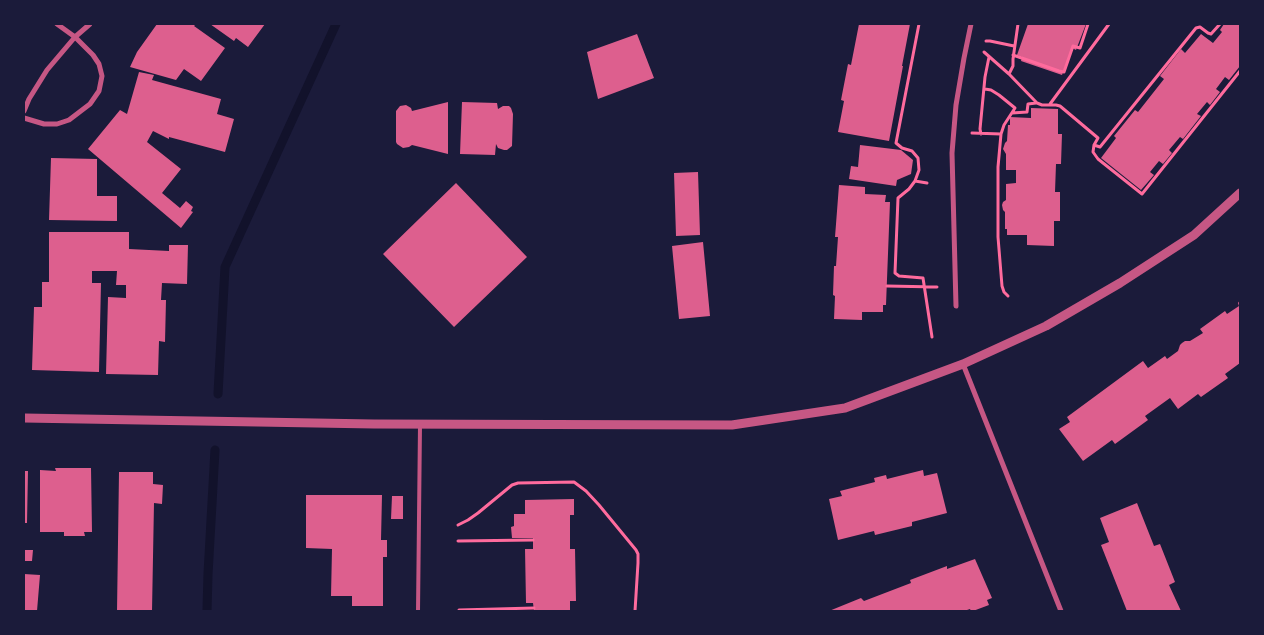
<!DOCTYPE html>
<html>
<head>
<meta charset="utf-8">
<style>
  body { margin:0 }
  #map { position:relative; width:1264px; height:635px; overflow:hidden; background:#1b1b3a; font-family:Cabin,sans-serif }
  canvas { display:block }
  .frame { position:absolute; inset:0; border:25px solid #1b1b3a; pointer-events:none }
</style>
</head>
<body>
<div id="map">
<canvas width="1264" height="635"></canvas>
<div class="frame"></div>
</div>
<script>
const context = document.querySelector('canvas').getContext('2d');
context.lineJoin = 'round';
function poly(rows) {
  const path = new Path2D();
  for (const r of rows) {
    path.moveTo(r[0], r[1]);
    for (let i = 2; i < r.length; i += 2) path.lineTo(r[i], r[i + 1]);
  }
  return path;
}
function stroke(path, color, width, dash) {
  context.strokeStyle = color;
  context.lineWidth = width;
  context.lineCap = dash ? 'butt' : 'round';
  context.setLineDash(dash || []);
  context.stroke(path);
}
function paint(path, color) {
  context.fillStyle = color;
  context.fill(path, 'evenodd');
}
stroke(poly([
  [218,394,225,267,336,24],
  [207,611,208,574,215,450]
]), '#12122b', 9);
paint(poly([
  [157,24,196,24,194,26,225,48,201,81,184,69,176,80,130,67,137,52],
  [210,24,265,24,248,47,236,38,234,41],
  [859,24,910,24,902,66,903,66,889,141,838,132,844,101,841,100,848,64,851,65],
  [1028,24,1086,24,1076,50,1072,48,1062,75,1021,61,1022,57,1017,55],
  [1224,24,1240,24,1240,66,1229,80,1225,77,1216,89,1220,92,1210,105,1207,102,1197,114,1201,116,1183,139,1180,137,1169,150,1172,153,1163,164,1159,161,1150,172,1154,175,1141,190,1101,158,1116,138,1114,136,1135,110,1138,112,1164,79,1160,76,1181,49,1185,53,1201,34,1213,43,1222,32,1220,30],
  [637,34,654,78,598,99,587,52],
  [139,72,154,75,152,80,221,99,217,114,234,119,225,152,169,137,169,139,153,131,147,142,181,169,162,193,180,208,186,201,193,207,191,211,193,212,181,228,88,149,120,110,127,114],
  [448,102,448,154,412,145,409,147,403,148,397,144,396,142,396,111,400,106,406,105,411,108,412,111],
  [462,102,497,103,498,109,503,106,509,106,511,108,513,114,512,146,507,150,504,150,498,148,496,144,495,155,460,154],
  [1031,108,1058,109,1058,134,1062,134,1061,164,1056,164,1055,192,1060,192,1060,221,1054,221,1054,246,1027,245,1027,235,1007,235,1007,229,1005,229,1005,212,1003,210,1002,205,1003,202,1006,200,1006,184,1016,183,1016,170,1006,170,1006,154,1003,149,1005,143,1007,141,1008,125,1010,125,1010,117,1031,118],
  [860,145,901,150,913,160,911,174,897,180,896,186,849,179,851,166,858,167],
  [51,158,97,159,97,196,117,196,117,221,49,220],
  [698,172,700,235,676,236,674,173],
  [456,183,527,257,454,327,383,254],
  [839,185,865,187,865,194,886,195,885,202,890,202,886,305,883,305,883,312,862,312,862,320,834,319,835,296,833,295,834,266,836,266,838,237,835,237],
  [49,232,129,232,129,249,169,251,169,245,188,245,187,284,162,283,161,300,166,300,165,342,159,341,158,375,106,374,108,297,126,298,126,285,116,285,117,271,92,271,92,283,101,283,99,372,32,370,34,307,42,307,42,282,49,282],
  [703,242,710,316,679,319,672,246],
  [1240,300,1240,363,1225,374,1228,378,1201,397,1198,394,1178,409,1170,398,1145,416,1148,420,1115,444,1112,440,1083,461,1059,429,1070,422,1067,417,1143,361,1148,368,1165,356,1167,359,1178,351,1180,345,1182,343,1185,341,1190,341,1203,333,1200,329,1225,311,1227,314,1239,306,1238,303],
  [55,468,91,468,92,532,84,532,85,536,64,536,64,532,40,532,40,470,56,471],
  [923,470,924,476,937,473,947,513,912,522,912,526,875,535,874,531,838,540,829,499,842,496,840,491,875,482,874,478,886,475,887,479],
  [24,471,28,471,27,523,24,523],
  [119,472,153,472,153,484,163,485,162,504,154,503,152,611,117,611],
  [306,495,382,495,381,540,387,540,387,557,383,557,383,606,352,606,352,596,331,596,332,549,306,548],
  [392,496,403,496,403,519,391,519],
  [574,499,574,515,570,515,570,549,575,549,576,601,570,601,570,611,534,611,533,603,526,603,525,549,533,549,533,538,512,538,511,527,514,526,514,514,525,514,525,500],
  [1137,503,1154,546,1160,544,1175,582,1169,585,1181,611,1127,611,1101,545,1109,542,1100,518],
  [24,550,33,550,32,561,24,561],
  [975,559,992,598,987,600,989,605,973,611,971,611,970,609,964,611,829,611,861,598,864,601,911,583,910,580,947,566,947,569],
  [24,574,40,575,37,611,24,611]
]), '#dd5f8e');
stroke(poly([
  [919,24,896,143,902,148,912,151,918,158,919,170,915,181,909,189,898,198,895,273,899,276,923,278,932,337],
  [986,41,990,41,1014,46],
  [984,52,1009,74,1037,103,1042,105,1056,105,1060,106,1098,138,1094,145,1093,152,1098,159,1142,194,1240,71],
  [1013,55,1059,71,1064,72,1073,46,1080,48,1088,24],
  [1009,74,1013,66,1013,59,1018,24],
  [1050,104,1109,24],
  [1012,113,1027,112,1028,104,1036,103],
  [972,133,1001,134,1004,125,1015,108,999,95,991,90,985,89],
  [981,134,980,129,985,77,989,57],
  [1001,134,998,167,998,237,1002,286,1004,292,1008,296],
  [1094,145,1100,147,1196,28,1200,27,1208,33,1211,34,1220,24],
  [915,181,927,183],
  [887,286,937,287],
  [458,525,468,520,478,513,512,485,518,483,574,482,586,491,599,505,636,550,638,554,638,563,635,611],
  [458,541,533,540],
  [459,610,534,608]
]), '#ff6b9d', 3);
stroke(poly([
  [418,611,420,425]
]), '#c65784', 4);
stroke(poly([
  [24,111,29,99,47,70,75,37,90,24],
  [24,118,44,124,57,124,69,120,90,104,99,91,102,76,99,64,93,55,75,37,57,24],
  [956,306,952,153,956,105,964,58,971,24],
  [963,364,1061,611]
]), '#c65784', 5);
stroke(poly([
  [24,418,374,424,732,425,845,408,963,364,1046,326,1120,283,1194,235,1240,193]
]), '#c65784', 9);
</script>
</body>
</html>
